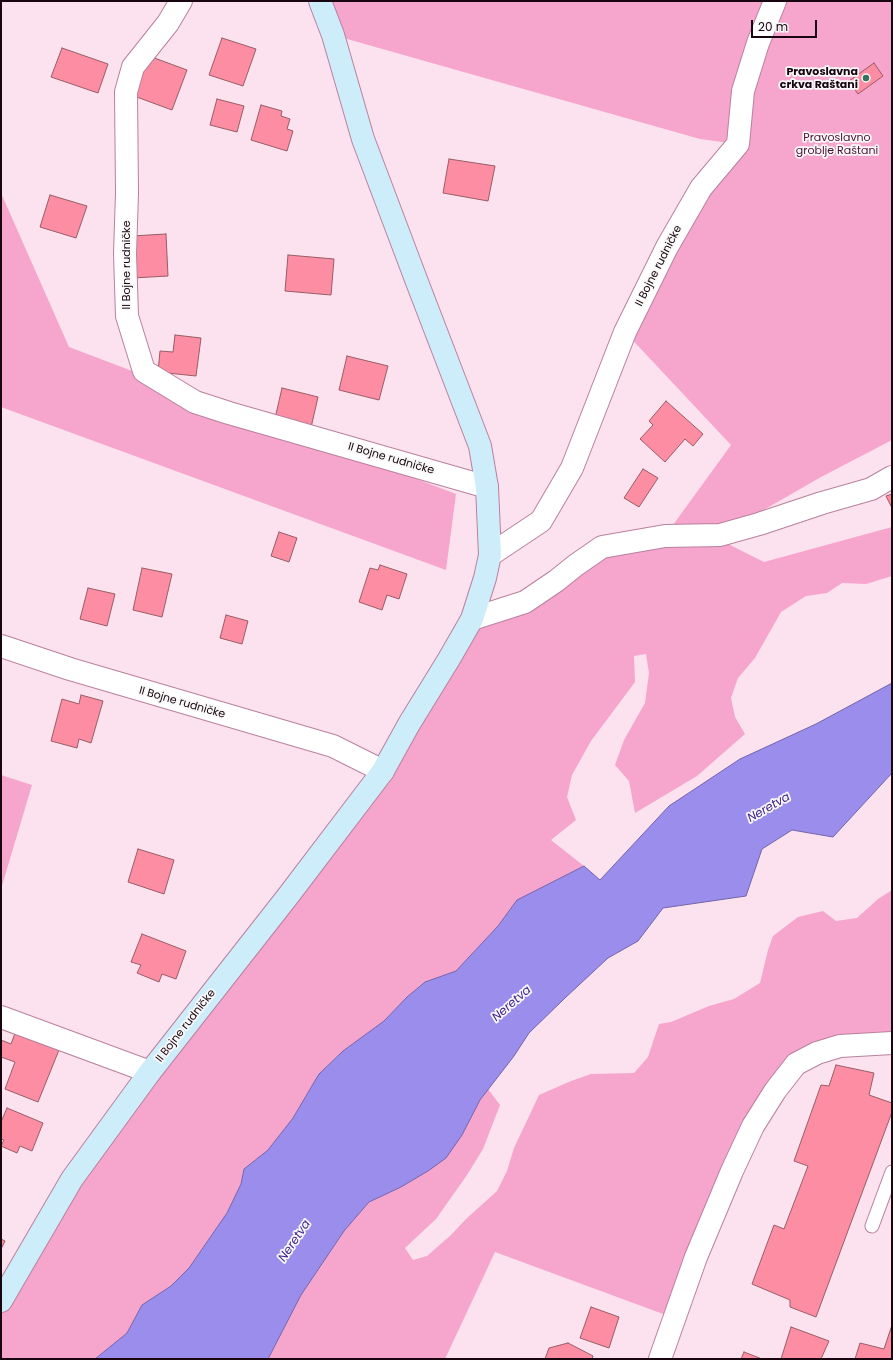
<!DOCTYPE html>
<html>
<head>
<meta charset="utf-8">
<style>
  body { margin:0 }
  #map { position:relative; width:893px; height:1360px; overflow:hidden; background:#fce2ee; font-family:Poppins,sans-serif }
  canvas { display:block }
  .frame { position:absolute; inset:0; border:2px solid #18050f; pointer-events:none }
  .scale { position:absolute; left:751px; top:20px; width:66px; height:18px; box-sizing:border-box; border:2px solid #18050f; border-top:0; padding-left:5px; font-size:12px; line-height:14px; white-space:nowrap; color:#18050f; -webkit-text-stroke:3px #f8f8f8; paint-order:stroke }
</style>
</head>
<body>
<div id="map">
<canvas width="893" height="1360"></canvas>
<div class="frame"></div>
<div class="scale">20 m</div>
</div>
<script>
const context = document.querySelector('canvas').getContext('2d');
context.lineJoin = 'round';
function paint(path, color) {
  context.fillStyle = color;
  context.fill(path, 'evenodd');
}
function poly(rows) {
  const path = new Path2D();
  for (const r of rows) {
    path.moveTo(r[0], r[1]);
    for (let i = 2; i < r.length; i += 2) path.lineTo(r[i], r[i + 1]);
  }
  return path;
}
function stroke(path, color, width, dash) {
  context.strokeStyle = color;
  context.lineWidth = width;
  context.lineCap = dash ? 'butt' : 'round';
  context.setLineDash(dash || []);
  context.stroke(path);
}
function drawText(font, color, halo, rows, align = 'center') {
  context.font = font + ' Poppins,sans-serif';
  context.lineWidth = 3.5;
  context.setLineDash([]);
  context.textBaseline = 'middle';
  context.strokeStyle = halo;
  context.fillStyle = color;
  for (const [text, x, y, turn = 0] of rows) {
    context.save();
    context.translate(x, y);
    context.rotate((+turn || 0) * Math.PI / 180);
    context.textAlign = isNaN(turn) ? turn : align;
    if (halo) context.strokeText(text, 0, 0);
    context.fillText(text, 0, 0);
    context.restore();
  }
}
paint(poly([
  [320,1,892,1,892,440,821,477,720,535,730,545,764,562,892,527,892,576,866,584,842,583,827,593,806,596,781,612,755,658,738,678,731,698,735,717,745,734,697,776,635,813,629,781,615,765,624,740,645,703,649,673,646,654,634,656,635,682,591,741,572,775,567,797,576,820,551,840,584,866,517,900,498,926,456,971,425,982,407,997,384,1021,343,1051,319,1074,293,1118,268,1150,244,1169,241,1184,227,1213,189,1268,171,1286,142,1305,127,1333,95,1359,1,1359,1,1301,72,1179,288,896,472,619,576,565,665,536,731,445,625,332,737,144,700,139,333,35],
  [1,193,69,347,456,494,446,570,1,407],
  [1,775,32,785,1,889],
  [892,890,892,1043,840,1046,775,1091,674,1318,495,1252,445,1359,268,1359,301,1295,344,1231,369,1202,401,1187,428,1171,462,1135,480,1100,488,1089,500,1105,483,1149,467,1175,436,1219,405,1248,413,1260,427,1256,451,1235,466,1219,497,1191,507,1171,514,1148,539,1095,571,1081,591,1074,634,1073,648,1057,659,1024,671,1022,709,1006,734,999,760,983,768,950,773,936,798,917,823,911,836,921,857,918,878,899]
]), '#f6a5cd');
const water = poly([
  [892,683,892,773,833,837,792,830,762,849,746,896,663,908,638,941,608,958,565,998,529,1033,514,1056,480,1100,462,1135,446,1158,428,1171,401,1187,369,1202,344,1231,301,1295,268,1359,95,1359,127,1333,142,1305,171,1286,189,1268,227,1213,241,1184,244,1169,268,1150,293,1118,319,1074,343,1051,384,1021,407,997,425,982,456,971,498,926,517,900,584,866,600,880,669,806,740,759,816,724,892,683]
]);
paint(water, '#9a8dec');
stroke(water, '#7364aa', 1);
const building = poly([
  [222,38,256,49,243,86,209,75,222,38],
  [62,48,108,64,98,93,51,77,62,48],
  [149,56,187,70,172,110,134,96,149,56],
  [874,63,883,76,858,94,849,81,874,63],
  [217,99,244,106,237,132,210,125,217,99],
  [261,105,282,111,281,116,290,119,287,129,293,131,287,151,251,140,261,105],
  [449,159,495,166,488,201,443,193,449,159],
  [50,195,87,206,76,238,40,227,50,195],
  [166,234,168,276,133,278,132,236,166,234],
  [288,255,334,259,331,295,285,291,288,255],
  [175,335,201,338,196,376,158,372,160,351,173,352,175,335],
  [347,356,388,366,379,400,339,390,347,356],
  [282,388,318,397,310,432,274,423,282,388],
  [666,401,703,434,693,446,685,439,665,462,640,439,653,425,649,421,666,401],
  [643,469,658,478,639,507,624,498,643,469],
  [892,494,892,508,886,496,892,494],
  [279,532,297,538,289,562,271,556,279,532],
  [380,565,407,574,399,599,387,595,382,610,359,602,370,568,378,570,380,565],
  [142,568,172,574,162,617,133,610,142,568],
  [88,588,115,594,107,626,80,619,88,588],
  [226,615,248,621,242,644,220,638,226,615],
  [81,695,103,701,91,743,79,739,77,748,51,741,62,699,79,704,81,695],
  [138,849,174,860,164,894,128,882,138,849],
  [142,934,186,951,176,979,162,974,159,982,137,973,141,965,131,962,142,934],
  [17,1028,61,1045,38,1102,5,1089,15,1062,1,1057,1,1040,11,1044,17,1028],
  [836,1065,874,1073,869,1095,892,1103,892,1112,816,1317,790,1307,790,1300,752,1284,774,1225,784,1229,808,1166,794,1161,821,1085,829,1086,836,1065],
  [7,1108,43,1123,32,1151,20,1146,17,1153,1,1146,4,1140,1,1139,1,1122,7,1108],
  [1,1239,5,1241,1,1249,1,1239],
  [591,1307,619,1317,609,1348,580,1338,591,1307],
  [892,1325,892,1359,855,1359,860,1343,884,1349,892,1325],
  [791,1327,829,1341,821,1359,781,1359,791,1327],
  [568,1343,593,1356,592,1359,545,1359,549,1348,568,1343],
  [744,1352,762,1359,741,1359,744,1352]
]);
paint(building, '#fd8da2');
stroke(building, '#985c66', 1);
const lane = poly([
  [872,1226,892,1172]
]);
const street = poly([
  [181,1,168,23,133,67,126,92,127,193,125,254,127,316,144,371,195,402,229,413,487,487],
  [490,555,541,521,572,468,625,332,667,247,701,188,738,144,743,91,758,43,775,1],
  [472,619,525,602,556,581,576,565,602,547,665,536,720,535,759,524,822,503,871,489,892,477],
  [1,646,70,669,333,746,383,771],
  [1,1017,150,1072],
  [660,1359,696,1257,732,1171,753,1126,775,1091,796,1064,817,1053,840,1046,892,1043]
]);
const secondary = poly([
  [1,1301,72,1179,150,1072,288,896,383,771,409,724,449,659,472,619,485,578,490,555,487,487,480,446,417,282,363,139,333,35,320,1]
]);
stroke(lane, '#ba819d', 15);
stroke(street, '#ba819d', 24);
stroke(secondary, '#ba819d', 24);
stroke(lane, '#fff', 13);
stroke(street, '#fff', 22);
stroke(secondary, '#ceedfa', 22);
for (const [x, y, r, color] of [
  [866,78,4,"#36725d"]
]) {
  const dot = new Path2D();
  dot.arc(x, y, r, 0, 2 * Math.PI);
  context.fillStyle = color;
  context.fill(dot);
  stroke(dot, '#f8f8f8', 1.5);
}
drawText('bold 11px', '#18050f', '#f8f8f8', [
  ["Pravoslavna",858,72],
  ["crkva Raštani",858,85]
], 'right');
drawText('11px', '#4b0e33', '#f8f8f8', [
  ["Pravoslavno",837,138],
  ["groblje Raštani",837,151]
]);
drawText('11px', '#18050f', '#f8f8f8', [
  ["II Bojne rudničke",127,265,-90],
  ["II Bojne rudničke",659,266,-63],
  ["II Bojne rudničke",391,459,16],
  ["II Bojne rudničke",182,703,16],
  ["II Bojne rudničke",186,1026,-52]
]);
drawText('italic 12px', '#42228f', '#f8f8f8', [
  ["Neretva",769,808,-30],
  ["Neretva",512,1004,-41],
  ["Neretva",295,1241,-56]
]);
</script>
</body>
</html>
